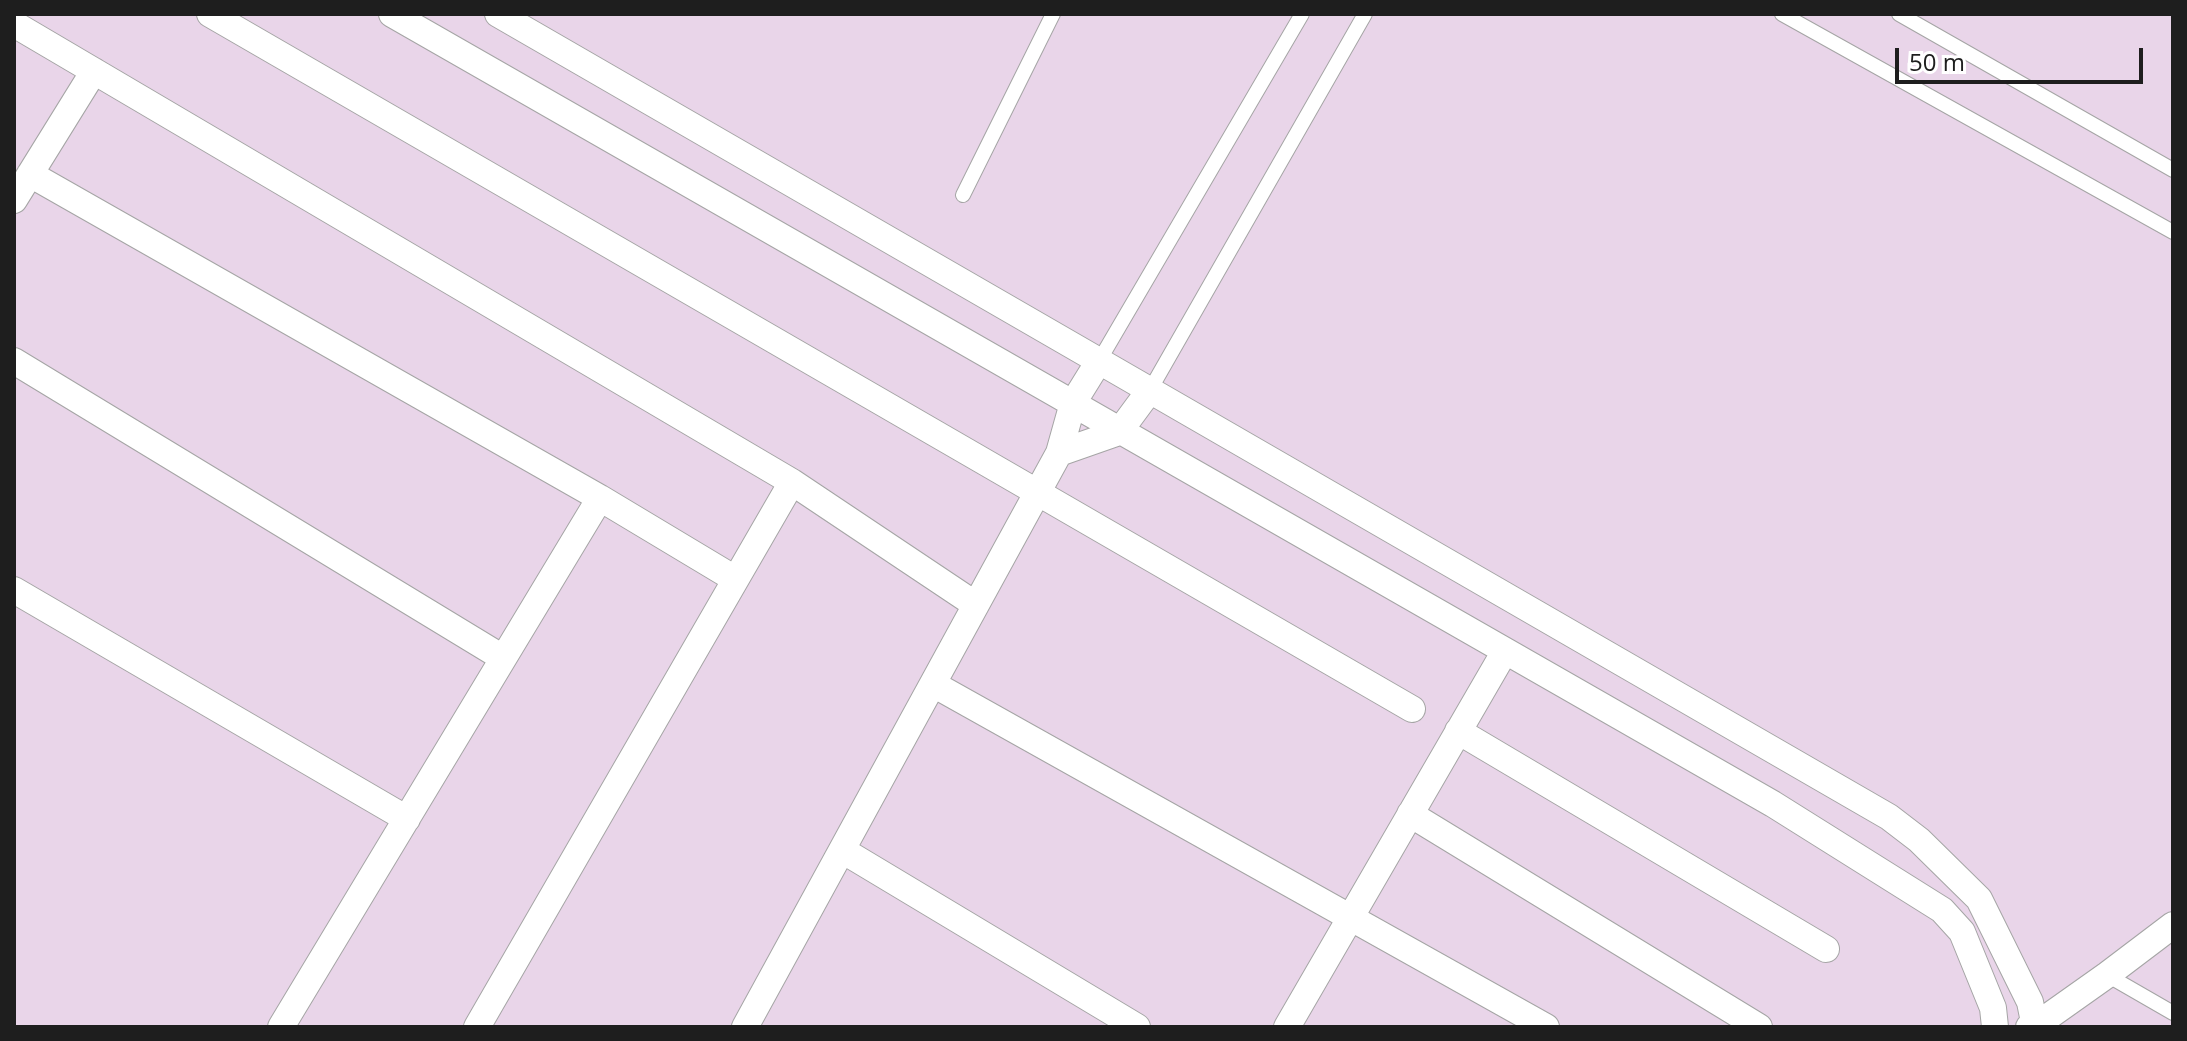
<!DOCTYPE html>
<html>
<head>
<meta charset="utf-8">
<style>
  body { margin:0 }
  #map { position:relative; width:2187px; height:1041px; overflow:hidden; background:#f0e9e3; font-family:"Open Sans",sans-serif }
  canvas { display:block }
  .frame { position:absolute; inset:0; border:16px solid #1e1e1e; pointer-events:none }
  .scale { position:absolute; left:1895px; top:48px; width:248px; height:36px; box-sizing:border-box; border:4px solid #1e1e1e; border-top:0; padding-left:10px; font-size:24px; line-height:28px; white-space:nowrap; color:#1e1e1e; -webkit-text-stroke:6px #fff; paint-order:stroke }
</style>
</head>
<body>
<div id="map">
<canvas width="2187" height="1041"></canvas>
<div class="frame"></div>
<div class="scale">50 m</div>
</div>
<script>
const context = document.querySelector('canvas').getContext('2d');
context.lineJoin = 'round';
function paint(path, color) {
  context.fillStyle = color;
  context.fill(path, 'evenodd');
}
function poly(rows) {
  const path = new Path2D();
  for (const r of rows) {
    path.moveTo(r[0], r[1]);
    for (let i = 2; i < r.length; i += 2) path.lineTo(r[i], r[i + 1]);
  }
  return path;
}
function stroke(path, color, width, dash) {
  context.strokeStyle = color;
  context.lineWidth = width;
  context.lineCap = dash ? 'butt' : 'round';
  context.setLineDash(dash || []);
  context.stroke(path);
}
paint(poly([
  [14,14,2173,14,2173,1027,14,1027]
]), '#e9d5e9');
const service = poly([
  [1782,14,2173,232],
  [1899,14,2173,170],
  [963,195,1053,14],
  [1099,361,1302,14],
  [1150,390,1365,14],
  [2107,975,2173,1013]
]);
const minor = poly([
  [210,14,1412,709],
  [392,14,1773,804,1942,910,1962,932,1993,1008,1995,1027],
  [498,14,1889,817,1919,840,1979,899,2030,1002,2035,1027],
  [14,24,792,482,976,605],
  [30,174,600,498,735,579],
  [14,200,94,71],
  [14,361,503,658],
  [1059,453,1119,432,1150,390],
  [14,590,407,819],
  [933,684,1546,1027],
  [1458,731,1826,949],
  [1410,814,1759,1027],
  [842,850,1137,1027],
  [281,1027,600,498],
  [477,1027,792,482],
  [745,1027,1059,453,1073,403,1099,361],
  [1287,1027,1505,651],
  [2029,1027,2035,1026,2107,975,2173,925]
]);
stroke(service, '#a5a5a5', 16);
stroke(minor, '#a5a5a5', 28);
stroke(service, '#fff', 14);
stroke(minor, '#fff', 26);
</script>
</body>
</html>
